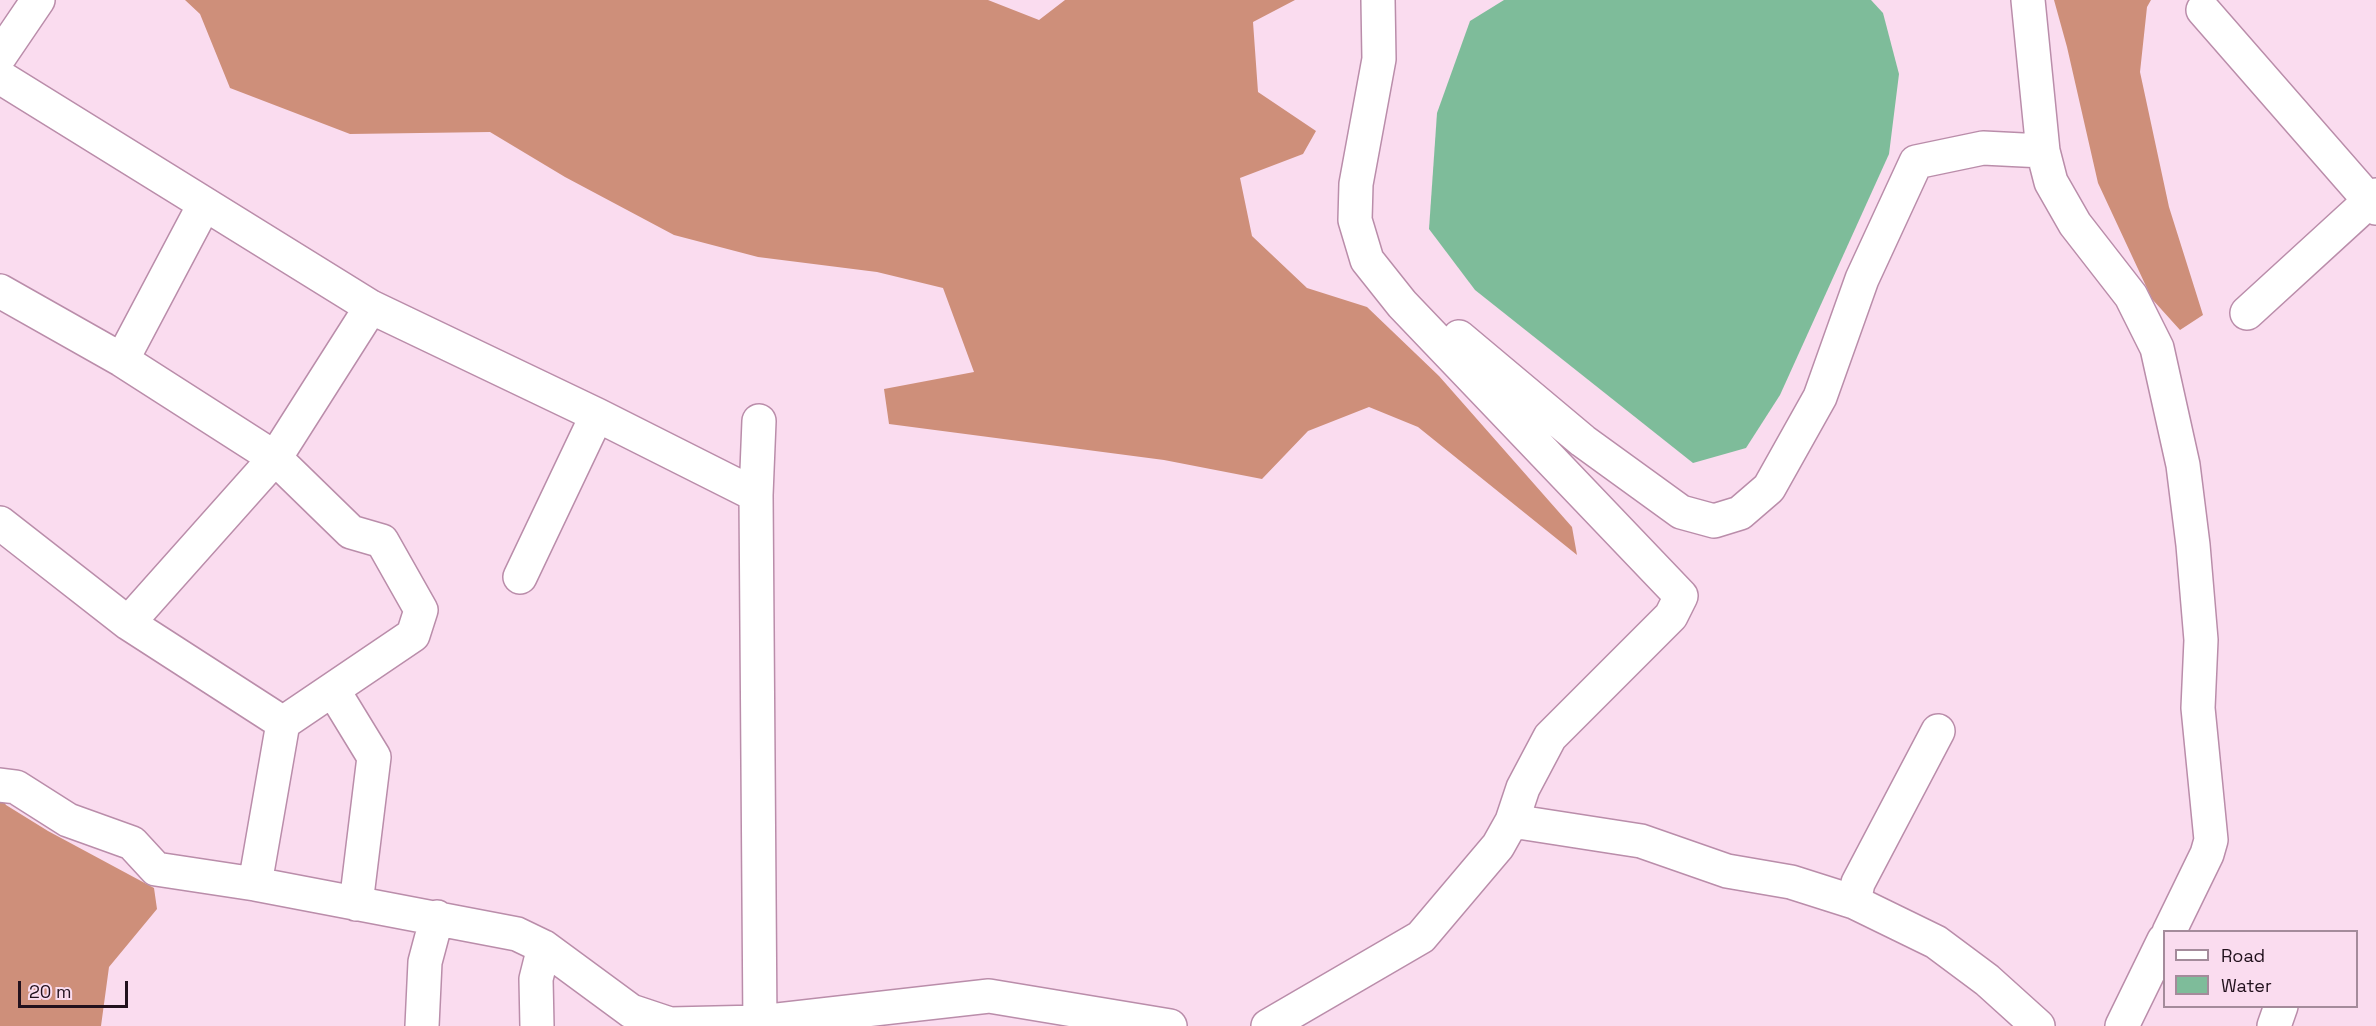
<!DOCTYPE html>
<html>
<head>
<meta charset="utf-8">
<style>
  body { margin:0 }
  #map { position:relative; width:2376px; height:1026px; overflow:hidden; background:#fadcef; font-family:"Space Grotesk",sans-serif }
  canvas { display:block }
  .legend { position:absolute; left:2163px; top:930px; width:195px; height:78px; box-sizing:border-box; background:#fadcef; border:2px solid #a48b9b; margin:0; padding:8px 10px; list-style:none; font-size:18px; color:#22111d }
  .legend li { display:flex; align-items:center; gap:12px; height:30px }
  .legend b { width:30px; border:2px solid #a48b9b }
  .scale { position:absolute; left:18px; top:981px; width:110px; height:27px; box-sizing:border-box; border:3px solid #22111d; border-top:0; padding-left:8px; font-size:18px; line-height:21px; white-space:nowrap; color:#22111d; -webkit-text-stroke:4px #fadcef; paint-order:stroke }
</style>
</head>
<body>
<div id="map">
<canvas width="2376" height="1026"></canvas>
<ul class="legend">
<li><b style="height:8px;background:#fff"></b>Road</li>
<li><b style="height:16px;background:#7ebc9a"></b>Water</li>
</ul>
<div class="scale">20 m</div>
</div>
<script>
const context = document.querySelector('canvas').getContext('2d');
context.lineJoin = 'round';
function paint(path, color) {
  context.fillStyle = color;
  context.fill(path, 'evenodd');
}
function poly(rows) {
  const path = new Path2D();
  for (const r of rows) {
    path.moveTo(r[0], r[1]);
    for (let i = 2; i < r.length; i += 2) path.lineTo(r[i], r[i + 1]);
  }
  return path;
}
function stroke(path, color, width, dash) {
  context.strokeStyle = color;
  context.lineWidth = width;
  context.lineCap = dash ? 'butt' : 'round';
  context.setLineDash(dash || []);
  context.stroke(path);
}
paint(poly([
  [185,0,988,0,1039,20,1065,0,1295,0,1253,22,1258,92,1316,131,1303,154,1240,178,1252,236,1307,288,1367,307,1439,376,1572,527,1577,555,1418,427,1369,407,1308,431,1262,479,1164,460,889,424,884,389,974,372,943,288,877,272,758,257,674,235,565,177,490,132,350,134,230,88,200,14],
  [2054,0,2151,0,2147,7,2140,72,2169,207,2203,315,2180,330,2152,299,2098,183,2067,47],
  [0,796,6,805,48,831,154,888,157,909,109,967,101,1026,0,1026]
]), '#ce8f7a');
paint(poly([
  [1504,0,1871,0,1883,13,1899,74,1889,154,1780,395,1746,448,1693,463,1475,290,1429,229,1437,113,1470,21]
]), '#7ebc9a');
const minor = poly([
  [2028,0,2043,151,2051,182,2075,224,2131,296,2157,348,2183,465,2193,545,2201,640,2198,708,2211,840,2207,854,2169,932],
  [2203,10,2376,208],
  [0,56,38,0],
  [0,77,371,307,597,415,756,495],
  [0,291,122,360,275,458,351,532,382,541,421,610,413,635,283,723],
  [2247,313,2376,195],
  [1459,337,1583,441,1681,512,1714,521,1740,513,1769,488,1820,397,1862,279,1916,162,1983,148,2043,151],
  [122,360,204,205],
  [759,421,756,495,760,1026],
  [0,523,128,623,283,723,255,884],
  [520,577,597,415],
  [128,623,275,458,371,307],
  [333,690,374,757,356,904],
  [0,785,16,787,68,820,132,843,156,869,255,884,517,934,544,947,631,1011,670,1024,760,1022,989,996,1170,1026],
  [1512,821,1641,841,1727,871,1791,882,1854,902,1936,942,1987,980,2038,1026],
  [1854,902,1858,883,1938,731],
  [422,1026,425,962,437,917],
  [537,1026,536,979,544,947],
  [1268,1026,1421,937,1498,846,1512,821,1523,788,1550,737,1671,616,1681,596,1402,304,1367,260,1355,220,1356,184,1379,59,1378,0],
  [2122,1026,2164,940],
  [2274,1026,2281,1006]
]);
stroke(minor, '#ba8daa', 36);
stroke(minor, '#fff', 33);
</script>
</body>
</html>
